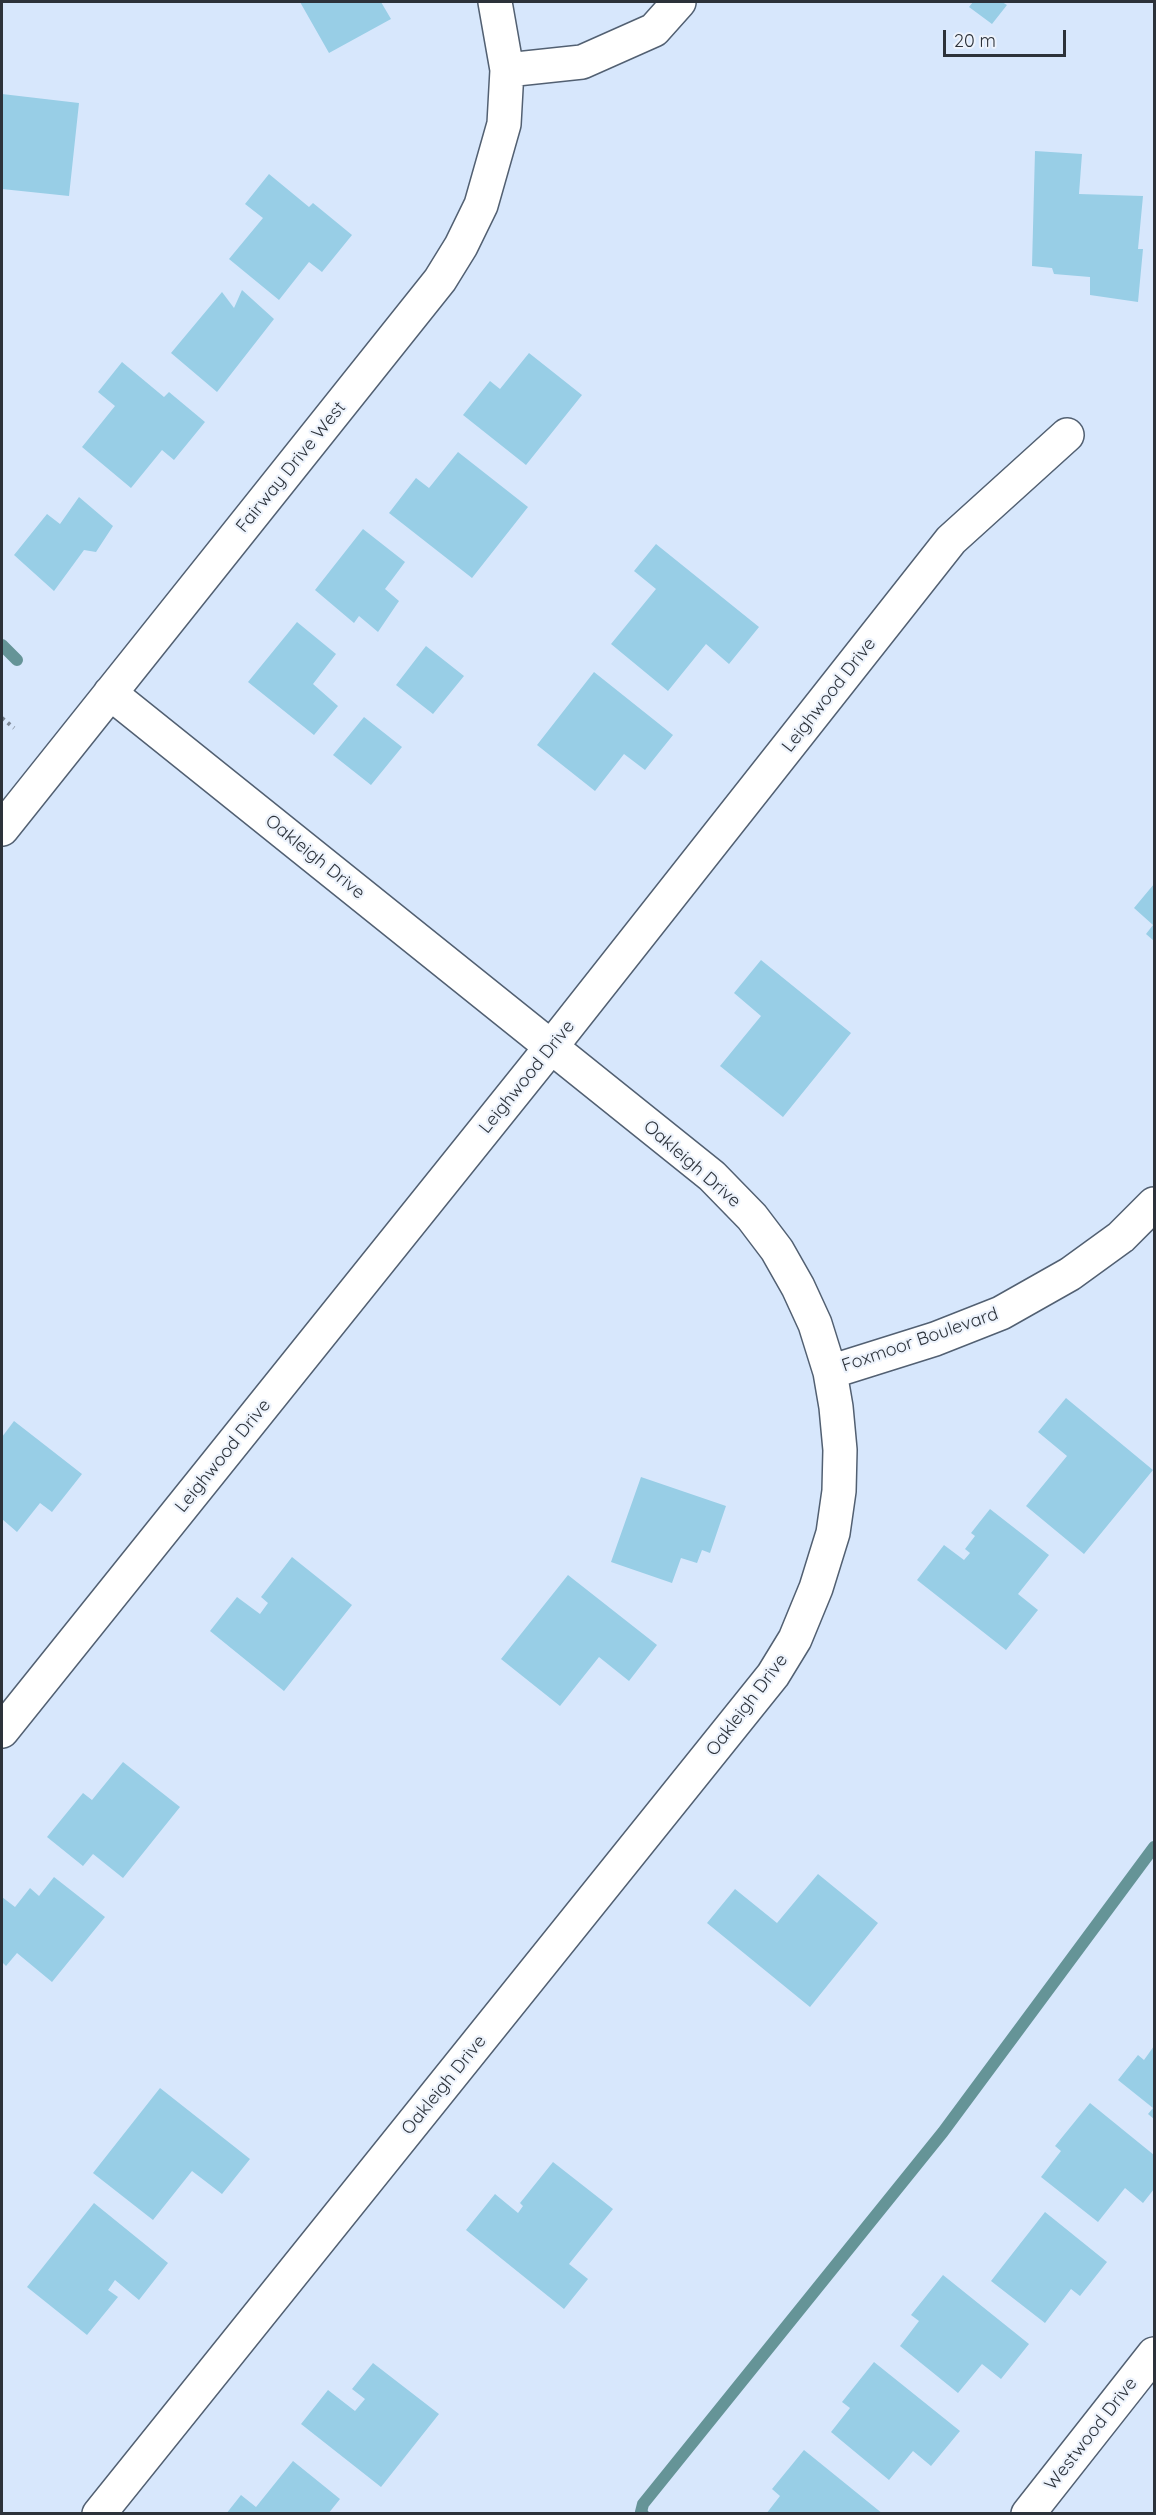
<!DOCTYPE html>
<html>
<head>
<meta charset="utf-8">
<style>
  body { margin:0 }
  #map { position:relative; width:1156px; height:2515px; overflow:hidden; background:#d7e7fc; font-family:Quicksand,sans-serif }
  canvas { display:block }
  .frame { position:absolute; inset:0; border:3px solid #2c323a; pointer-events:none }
  .scale { position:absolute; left:943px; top:30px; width:123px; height:27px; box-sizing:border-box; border:3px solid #2c323a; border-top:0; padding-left:8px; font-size:18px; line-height:21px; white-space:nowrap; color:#2c323a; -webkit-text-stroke:4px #edf3fc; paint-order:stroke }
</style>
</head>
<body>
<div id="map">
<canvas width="1156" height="2515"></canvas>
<div class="frame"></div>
<div class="scale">20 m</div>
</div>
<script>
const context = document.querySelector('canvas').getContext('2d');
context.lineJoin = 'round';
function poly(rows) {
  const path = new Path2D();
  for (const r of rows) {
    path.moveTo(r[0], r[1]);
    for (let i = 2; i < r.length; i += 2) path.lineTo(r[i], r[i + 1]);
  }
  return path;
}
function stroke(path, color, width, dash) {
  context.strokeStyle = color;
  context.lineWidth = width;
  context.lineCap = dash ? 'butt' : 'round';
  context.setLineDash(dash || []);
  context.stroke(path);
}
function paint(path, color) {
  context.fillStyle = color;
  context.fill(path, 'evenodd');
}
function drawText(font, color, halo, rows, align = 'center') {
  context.font = font + ' Quicksand,sans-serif';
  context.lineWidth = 4.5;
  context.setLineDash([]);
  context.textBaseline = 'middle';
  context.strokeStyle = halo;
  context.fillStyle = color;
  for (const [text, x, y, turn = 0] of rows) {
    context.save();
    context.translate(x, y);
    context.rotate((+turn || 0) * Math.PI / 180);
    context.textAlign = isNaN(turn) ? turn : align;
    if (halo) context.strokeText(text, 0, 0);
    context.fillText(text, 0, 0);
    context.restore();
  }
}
stroke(poly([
  [2,645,17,660],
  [643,2514,641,2512,643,2504,943,2132,1154,1847]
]), '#659497', 12);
paint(poly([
  [300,2,381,2,391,19,329,53],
  [973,2,1002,2,1007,5,992,24,969,7],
  [2,94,79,103,69,196,2,189],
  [1035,151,1082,154,1079,194,1143,196,1138,249,1143,249,1138,302,1090,295,1090,277,1054,274,1052,268,1032,266],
  [269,174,309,207,313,203,352,235,322,272,309,262,279,300,229,259,263,218,245,204],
  [242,290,274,319,217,392,171,353,222,292,234,308],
  [529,353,582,395,526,465,463,415,490,381,500,389],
  [122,362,164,397,169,392,205,422,174,460,162,450,131,488,82,447,115,406,98,392],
  [458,452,528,507,472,578,389,513,416,478,429,488],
  [79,497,113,526,96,552,84,550,54,591,14,555,47,514,60,524],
  [363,529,405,562,385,589,399,601,378,632,359,616,354,623,315,590],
  [656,544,759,627,729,664,706,644,668,691,611,644,656,589,634,571],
  [297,622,336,654,313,684,338,706,314,735,248,682],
  [426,646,464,676,433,714,396,685],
  [594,672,673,735,645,770,624,754,595,791,537,745],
  [364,717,402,747,371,785,333,755],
  [1154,884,1154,941,1146,934,1153,925,1134,908],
  [761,960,851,1033,783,1117,720,1066,761,1016,734,993],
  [1066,1398,1153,1470,1084,1554,1026,1506,1067,1456,1038,1432],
  [14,1421,82,1474,52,1512,40,1503,17,1532,2,1519,2,1437],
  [641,1477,726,1506,710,1553,702,1550,697,1563,681,1558,672,1583,611,1562],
  [990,1509,1049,1555,1018,1594,1038,1610,1006,1650,917,1580,944,1545,964,1560,970,1553,965,1549,975,1536,971,1533],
  [292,1557,352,1605,284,1691,210,1631,237,1597,260,1614,268,1603,261,1597],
  [568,1575,657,1645,629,1681,599,1657,560,1706,501,1659],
  [123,1762,180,1807,123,1878,93,1854,83,1866,47,1837,83,1793,92,1800],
  [818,1874,878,1923,810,2007,707,1923,735,1889,777,1923],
  [54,1877,105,1917,52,1982,17,1953,6,1966,2,1962,2,1897,15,1907,30,1888,39,1896],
  [1154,2046,1154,2119,1148,2114,1153,2108,1118,2080,1138,2055,1144,2060],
  [160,2088,250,2159,222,2194,192,2171,153,2220,93,2173],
  [1090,2103,1154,2155,1154,2189,1143,2203,1125,2188,1098,2222,1041,2177,1061,2151,1055,2146],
  [553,2162,613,2209,569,2264,588,2279,564,2309,466,2230,495,2194,518,2213,523,2206,520,2203],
  [94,2203,168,2263,139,2300,115,2280,108,2290,118,2297,87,2335,27,2287],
  [1045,2212,1107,2262,1080,2296,1071,2289,1045,2323,991,2281],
  [943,2275,1029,2344,1001,2379,982,2364,958,2393,900,2346,919,2321,911,2315],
  [874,2362,960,2431,931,2466,913,2451,889,2480,831,2432,850,2408,842,2402],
  [373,2363,439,2414,381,2487,301,2424,328,2390,355,2411,365,2399,352,2389],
  [804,2450,883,2514,766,2514,780,2496,772,2489],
  [293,2461,340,2499,328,2514,226,2514,241,2495,256,2507]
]), '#98cee6');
const minor = poly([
  [507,70,582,62,654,30,679,2],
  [2,829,440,280,461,246,481,205,504,124,507,70,495,2],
  [830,1372,935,1339,1001,1313,1070,1274,1121,1237,1154,1204],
  [2,1731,551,1047,951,540,1067,435],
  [99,2514,773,1675,795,1639,816,1588,833,1533,839,1491,840,1450,836,1407,830,1372,815,1324,798,1287,777,1250,752,1217,712,1176,110,693],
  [1028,2514,1154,2354]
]);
stroke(minor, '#526072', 36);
stroke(poly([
  [2,718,14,728]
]), '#7e8997', 4, [3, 4.5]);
stroke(minor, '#fff', 33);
drawText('18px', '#2c323a', '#edf3fc', [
  ["Fairway Drive West",291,467,-51],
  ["Leighwood Drive",829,695,-52],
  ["Oakleigh Drive",315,857,39],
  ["Leighwood Drive",527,1077,-51],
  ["Oakleigh Drive",692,1164,41],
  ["Foxmoor Boulevard",920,1340,-19],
  ["Leighwood Drive",223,1456,-51],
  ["Oakleigh Drive",747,1705,-53],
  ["Oakleigh Drive",444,2085,-51],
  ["Westwood Drive",1091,2434,-52]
]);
</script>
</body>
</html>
